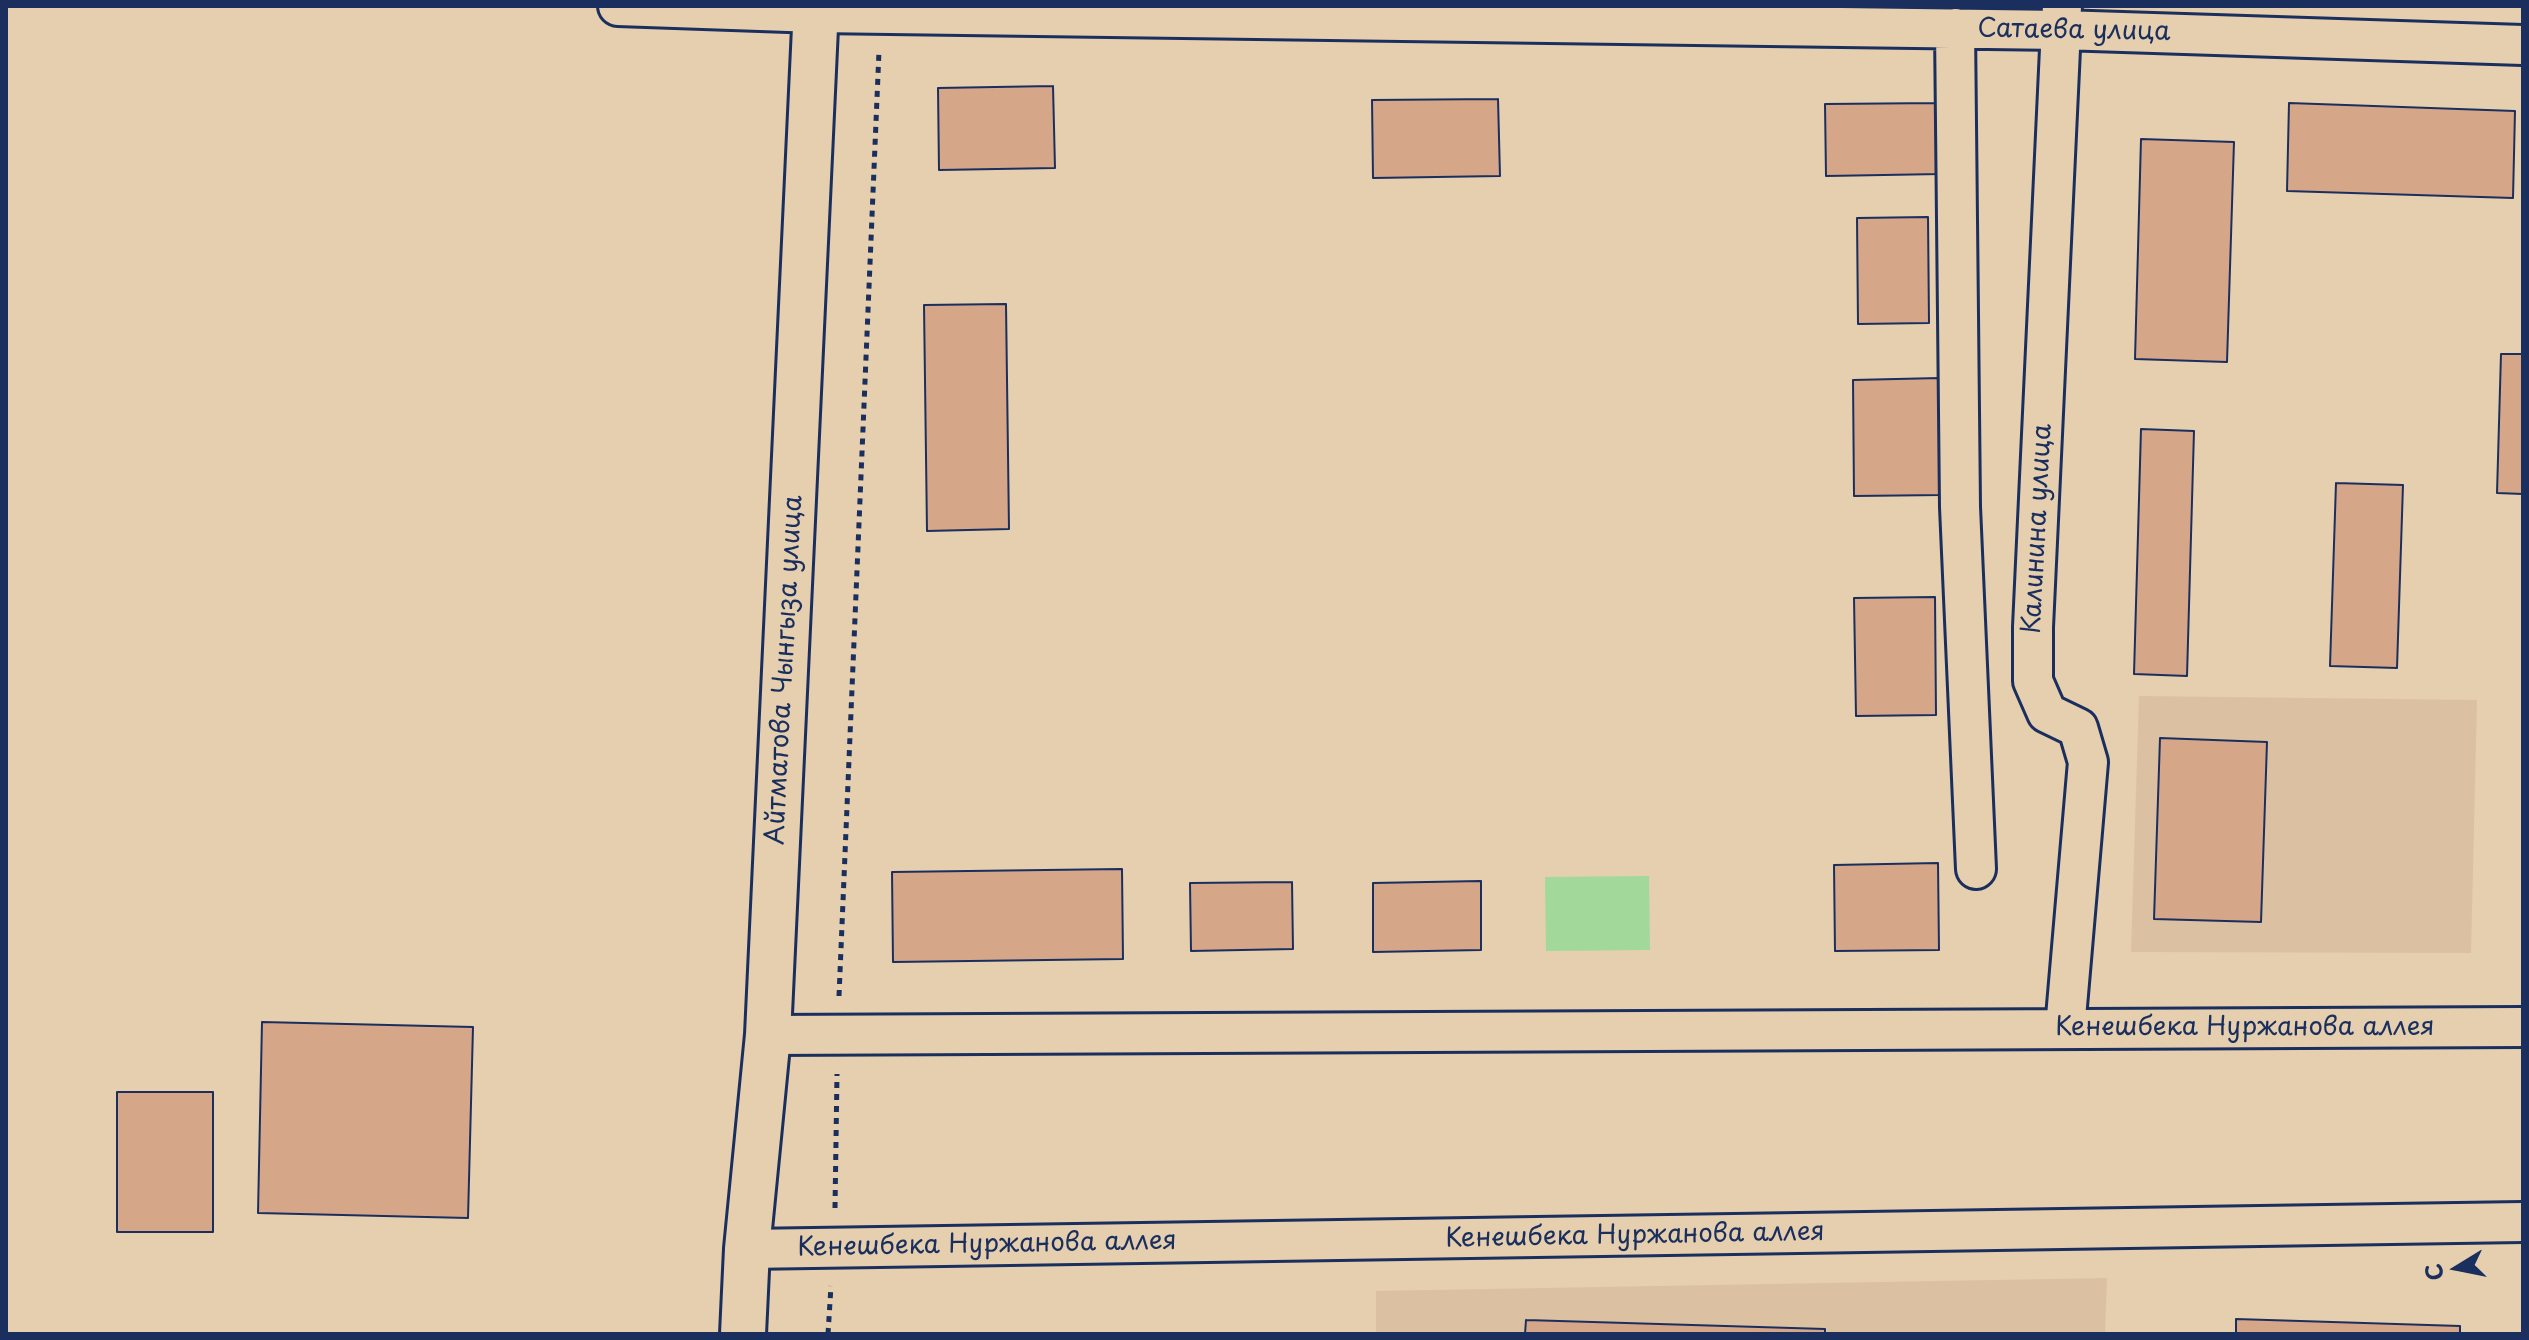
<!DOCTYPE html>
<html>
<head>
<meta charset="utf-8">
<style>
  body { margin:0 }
  #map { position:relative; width:2529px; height:1340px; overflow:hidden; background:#e5cfae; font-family:"Playpen Sans",sans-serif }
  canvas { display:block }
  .frame { position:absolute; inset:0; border:8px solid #1b2f5e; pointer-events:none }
  .north { position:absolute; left:2417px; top:1228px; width:80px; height:80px; -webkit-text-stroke:6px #e5cfae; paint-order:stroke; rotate:260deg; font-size:22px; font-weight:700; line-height:32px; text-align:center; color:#1b2f5e }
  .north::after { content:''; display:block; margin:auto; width:28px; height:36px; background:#1b2f5e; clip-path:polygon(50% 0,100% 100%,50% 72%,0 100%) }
</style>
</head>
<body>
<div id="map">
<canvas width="2529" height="1340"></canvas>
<div class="frame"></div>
<div class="north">С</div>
</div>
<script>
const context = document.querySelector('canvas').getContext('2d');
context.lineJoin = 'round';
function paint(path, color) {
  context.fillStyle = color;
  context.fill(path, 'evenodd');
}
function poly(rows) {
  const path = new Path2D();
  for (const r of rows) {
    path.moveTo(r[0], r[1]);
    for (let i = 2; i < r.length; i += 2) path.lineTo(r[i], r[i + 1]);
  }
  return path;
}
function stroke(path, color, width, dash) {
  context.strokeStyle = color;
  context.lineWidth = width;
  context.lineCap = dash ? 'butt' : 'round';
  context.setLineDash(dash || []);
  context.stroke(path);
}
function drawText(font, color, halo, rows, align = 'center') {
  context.font = font + ' "Playpen Sans",sans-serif';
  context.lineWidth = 6;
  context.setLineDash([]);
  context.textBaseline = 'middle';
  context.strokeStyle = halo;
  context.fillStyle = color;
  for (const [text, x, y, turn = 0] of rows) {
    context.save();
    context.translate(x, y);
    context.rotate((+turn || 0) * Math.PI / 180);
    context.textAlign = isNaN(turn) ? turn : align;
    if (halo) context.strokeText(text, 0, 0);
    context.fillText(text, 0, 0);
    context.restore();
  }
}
paint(poly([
  [2139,696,2477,700,2471,953,2131,952],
  [2107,1278,2105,1334,1376,1334,1376,1291]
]), '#dcc0a2');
paint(poly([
  [1649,876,1650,950,1546,951,1545,877]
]), '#a3d89b');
const building = poly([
  [1053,86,1055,168,939,170,938,88,1053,86],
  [1498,99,1500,176,1373,178,1372,100,1498,99],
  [1940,103,1941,174,1826,176,1825,104,1940,103],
  [2289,103,2515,111,2513,198,2287,191,2289,103],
  [2141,139,2234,142,2227,362,2135,359,2141,139],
  [1928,217,1929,323,1858,324,1857,218,1928,217],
  [1006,304,1009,529,927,531,924,305,1006,304],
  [2501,354,2523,354,2523,494,2497,493,2501,354],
  [1940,378,1941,495,1854,496,1853,380,1940,378],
  [2141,429,2194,431,2187,676,2134,674,2141,429],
  [2336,483,2403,485,2397,668,2330,666,2336,483],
  [1935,597,1936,715,1856,716,1854,598,1935,597],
  [2160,738,2267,742,2261,922,2154,919,2160,738],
  [1938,863,1939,950,1835,951,1834,865,1938,863],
  [1122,869,1123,959,893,962,892,872,1122,869],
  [1481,881,1481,950,1373,952,1373,883,1481,881],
  [1292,882,1293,949,1191,951,1190,883,1292,882],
  [262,1022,473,1027,468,1218,258,1213,262,1022],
  [117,1092,213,1092,213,1232,117,1232,117,1092],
  [2236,1319,2460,1326,2460,1334,2236,1334,2236,1319],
  [1526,1320,1825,1329,1825,1334,1525,1334,1526,1320]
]);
paint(building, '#d6a689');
stroke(building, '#1b2f5e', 2);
const street = poly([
  [618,6,817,13,2061,30,2523,45],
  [2062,6,2033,627,2033,681,2047,713,2078,728,2088,762,2065,1029],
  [1955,28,1960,507,1976,869],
  [768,1035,2523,1027],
  [747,1249,2523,1222]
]);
const highway = poly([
  [743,1334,747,1249,768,1035,816,6]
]);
stroke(street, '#1b2f5e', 44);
stroke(highway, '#1b2f5e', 50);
stroke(poly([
  [839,996,879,51],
  [835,1208,837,1074],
  [828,1334,831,1286]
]), '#1b2f5e', 5, [6, 6]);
stroke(street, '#e5cfae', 38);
stroke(highway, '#e5cfae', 44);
drawText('26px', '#1b2f5e', '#e5cfae', [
  ["Сатаева улица",2074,31,1],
  ["Калинина улица",2038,529,-87],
  ["Айтматова Чынгыза улица",785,670,-87],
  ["Кенешбека Нуржанова аллея",2245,1028],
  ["Кенешбека Нуржанова аллея",1635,1236,-1],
  ["Кенешбека Нуржанова аллея",987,1245,-1]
]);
</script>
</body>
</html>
